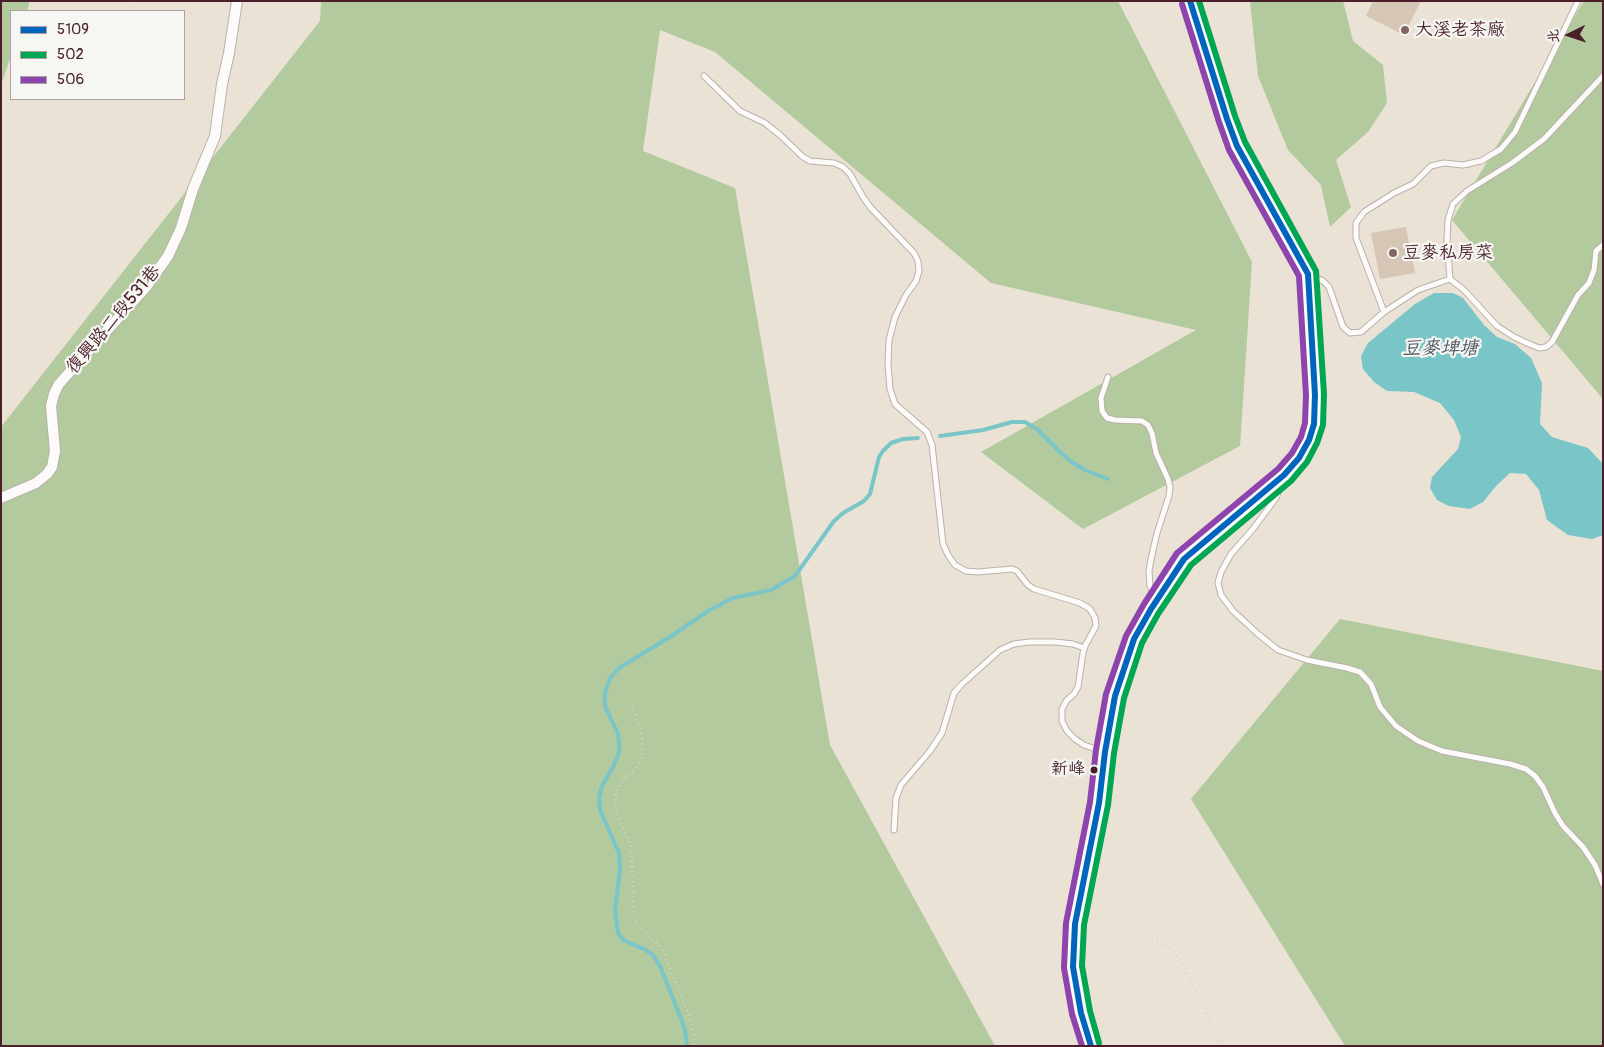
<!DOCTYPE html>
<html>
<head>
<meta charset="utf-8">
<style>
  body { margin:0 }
  #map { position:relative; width:1604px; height:1047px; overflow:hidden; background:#e9e2d5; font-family:Pangolin,"LXGW WenKai TC",sans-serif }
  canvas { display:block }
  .frame { position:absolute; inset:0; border:2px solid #4a1f2b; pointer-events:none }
  .legend { position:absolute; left:10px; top:10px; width:175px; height:90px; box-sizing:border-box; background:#f6f6f2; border:1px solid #b1a0a2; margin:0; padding:6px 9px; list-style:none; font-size:15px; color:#4a1f2b }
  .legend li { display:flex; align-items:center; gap:10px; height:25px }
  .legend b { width:25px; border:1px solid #b1a0a2 }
  .north { position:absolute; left:1544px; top:10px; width:50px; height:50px; -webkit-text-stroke:4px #f6f6f2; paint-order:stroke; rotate:266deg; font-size:14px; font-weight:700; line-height:20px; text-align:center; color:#4a1f2b }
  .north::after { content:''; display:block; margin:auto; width:18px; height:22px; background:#4a1f2b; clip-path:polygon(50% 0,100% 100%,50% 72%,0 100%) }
</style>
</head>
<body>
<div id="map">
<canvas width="1604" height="1047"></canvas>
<div class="frame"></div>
<ul class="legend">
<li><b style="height:6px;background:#0065bd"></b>5109</li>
<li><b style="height:6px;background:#00a651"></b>502</li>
<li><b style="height:6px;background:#8e44ad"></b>506</li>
</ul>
<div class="north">北</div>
</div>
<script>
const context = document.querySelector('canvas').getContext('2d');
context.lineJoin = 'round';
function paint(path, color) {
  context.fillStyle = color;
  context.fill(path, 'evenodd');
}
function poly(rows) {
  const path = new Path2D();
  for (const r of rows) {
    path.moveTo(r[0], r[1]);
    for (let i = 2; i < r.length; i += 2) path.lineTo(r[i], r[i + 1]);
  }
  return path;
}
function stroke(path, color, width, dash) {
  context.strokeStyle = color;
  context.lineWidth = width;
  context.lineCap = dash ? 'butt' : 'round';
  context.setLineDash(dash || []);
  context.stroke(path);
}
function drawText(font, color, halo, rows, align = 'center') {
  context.font = font + ' Pangolin,"LXGW WenKai TC",sans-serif';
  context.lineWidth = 4.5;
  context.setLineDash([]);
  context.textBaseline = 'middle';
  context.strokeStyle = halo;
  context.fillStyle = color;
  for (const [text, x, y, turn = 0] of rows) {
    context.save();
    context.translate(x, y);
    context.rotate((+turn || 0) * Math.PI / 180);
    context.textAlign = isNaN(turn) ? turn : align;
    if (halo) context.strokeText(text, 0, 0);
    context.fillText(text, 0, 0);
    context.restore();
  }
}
paint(poly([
  [1,1,30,1,27,11,11,11,11,56,1,85],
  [321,1,1118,1,1252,262,1240,446,1083,529,981,452,1196,330,991,283,715,52,660,30,643,151,735,188,830,745,995,1046,1,1046,1,427,320,21],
  [1250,1,1343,1,1353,41,1383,65,1387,103,1368,132,1336,160,1351,207,1330,227,1321,185,1288,150,1258,76],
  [1584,1,1603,1,1603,399,1452,220],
  [1340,619,1603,671,1603,1046,1345,1046,1191,799]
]), '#b2ca9d');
paint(poly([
  [1434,293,1453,293,1463,298,1484,325,1497,337,1515,344,1531,358,1542,383,1540,424,1552,437,1588,448,1603,464,1603,535,1592,539,1568,535,1547,520,1539,490,1526,474,1510,473,1497,485,1483,502,1470,509,1449,506,1437,500,1430,488,1432,477,1458,449,1461,437,1454,420,1440,403,1414,392,1387,391,1374,382,1363,369,1361,356,1368,343,1415,304]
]), '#7ac5c8');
stroke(poly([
  [940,436,983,430,1012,422,1025,422,1038,430,1060,452,1073,463,1085,470,1108,479],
  [687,1046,685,1029,660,966,653,955,646,950,623,940,618,933,615,911,620,869,619,853,600,810,599,798,602,786,614,765,619,752,619,743,618,734,605,706,605,693,610,678,619,668,670,637,708,611,733,598,771,590,795,576,834,521,843,513,864,501,870,494,879,457,883,451,891,443,903,439,918,438]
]), '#7ac5c8', 4);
paint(poly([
  [1373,1,1421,1,1404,35,1366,16],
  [1406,227,1415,273,1380,279,1371,233]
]), '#d5c6b5');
const service = poly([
  [704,76,740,111,765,123,780,135,803,157,810,161,834,163,843,167,850,174,863,197,871,208,914,253,918,261,919,271,916,281,906,295,895,317,889,340,888,364,890,389,895,404,927,432,932,445,943,544,948,555,955,565,966,571,978,572,1012,569,1017,571,1028,585,1034,589,1080,603,1090,609,1095,618,1096,626,1085,646,1083,653,1078,687,1074,694,1067,700,1062,709,1062,721,1067,731,1075,739,1084,745,1102,751],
  [1603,76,1544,139,1512,163,1467,191,1453,204,1448,220,1447,240,1450,279,1464,290,1497,326,1514,337,1527,343,1539,348,1546,347,1552,342,1578,295,1589,283,1594,270,1596,251,1603,245],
  [1310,275,1323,281,1329,287,1343,327,1350,333,1361,332,1384,312,1418,290,1450,279],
  [1384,312,1356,238,1356,223,1364,212,1394,193,1413,184,1431,166,1444,163,1463,165,1481,161,1501,149,1515,132,1578,1],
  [1108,377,1101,398,1102,411,1107,418,1115,420,1142,421,1148,425,1152,433,1156,453,1168,479,1170,487,1169,496,1157,533,1151,559,1149,571,1150,586,1155,598],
  [1282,483,1276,498,1253,529,1231,554,1221,572,1218,583,1221,595,1233,611,1258,634,1278,650,1307,660,1347,668,1360,672,1371,684,1380,707,1396,726,1418,741,1442,751,1510,764,1526,769,1535,776,1543,787,1555,813,1563,826,1583,847,1595,865,1603,884],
  [894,830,896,798,901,785,930,751,942,733,954,693,962,684,1000,650,1014,644,1029,642,1055,642,1073,644,1084,648]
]);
const minor = poly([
  [1,498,36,483,47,474,52,467,55,451,51,406,54,394,59,384,146,287,168,256,181,228,193,189,215,136,222,84,229,53,237,1]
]);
const primary = poly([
  [1091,1046,1081,1013,1073,967,1075,924,1099,803,1105,752,1115,696,1134,639,1151,609,1184,559,1265,492,1284,475,1299,458,1309,440,1314,424,1315,395,1308,274,1237,146,1227,119,1190,1]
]);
stroke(service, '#bab1aa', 7);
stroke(minor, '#bab1aa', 12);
stroke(primary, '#bab1aa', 18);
stroke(poly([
  [132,1,133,11],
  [632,705,642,735,643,752,641,760,633,771,620,784,616,793,615,806,618,818,631,846,634,912,636,923,641,929,658,944,664,953,689,1016,694,1035,694,1046],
  [1152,940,1170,947,1181,961,1203,1005,1220,1046]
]), '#d7d3d0', 2.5, [1, 4]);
stroke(service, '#fcfbf9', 5);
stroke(minor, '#fcfbf9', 10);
stroke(primary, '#fcfbf9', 16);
stroke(poly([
  [1091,1046,1081,1013,1073,967,1075,924,1099,803,1105,752,1115,696,1134,639,1151,609,1184,559,1284,475,1299,458,1309,440,1314,424,1315,395,1308,274,1237,146,1227,119,1190,1]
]), '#0065bd', 6);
stroke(poly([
  [1099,1043,1090,1011,1082,966,1084,925,1108,805,1114,753,1124,698,1142,643,1158,614,1191,565,1291,481,1307,462,1317,443,1323,425,1324,394,1316,271,1245,142,1235,116,1199,1]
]), '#00a651', 6);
stroke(poly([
  [1082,1046,1072,1014,1064,968,1066,923,1090,802,1096,750,1106,694,1126,636,1144,604,1177,553,1278,469,1292,453,1301,437,1305,423,1306,395,1299,276,1229,150,1219,122,1182,4]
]), '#8e44ad', 6);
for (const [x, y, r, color] of [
  [1405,30,5,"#826366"],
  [1393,253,5,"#826366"],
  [1094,770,4.5,"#4a1f2b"]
]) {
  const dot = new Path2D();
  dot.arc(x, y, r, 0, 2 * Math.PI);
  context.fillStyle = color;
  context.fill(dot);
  stroke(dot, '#f6f6f2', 2);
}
drawText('17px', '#4a1f2b', '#f6f6f2', [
  ["新峰",1085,770]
], 'right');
drawText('18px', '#4a1f2b', '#f6f6f2', [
  ["大溪老茶廠",1415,30],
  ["豆麥私房菜",1403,253]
], 'left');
drawText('18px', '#4a1f2b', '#f6f6f2', [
  ["復興路二段531巷",114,320,-50]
]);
drawText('italic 19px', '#4a5560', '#f6f6f2', [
  ["豆麥埤塘",1440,349]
]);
</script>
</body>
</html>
